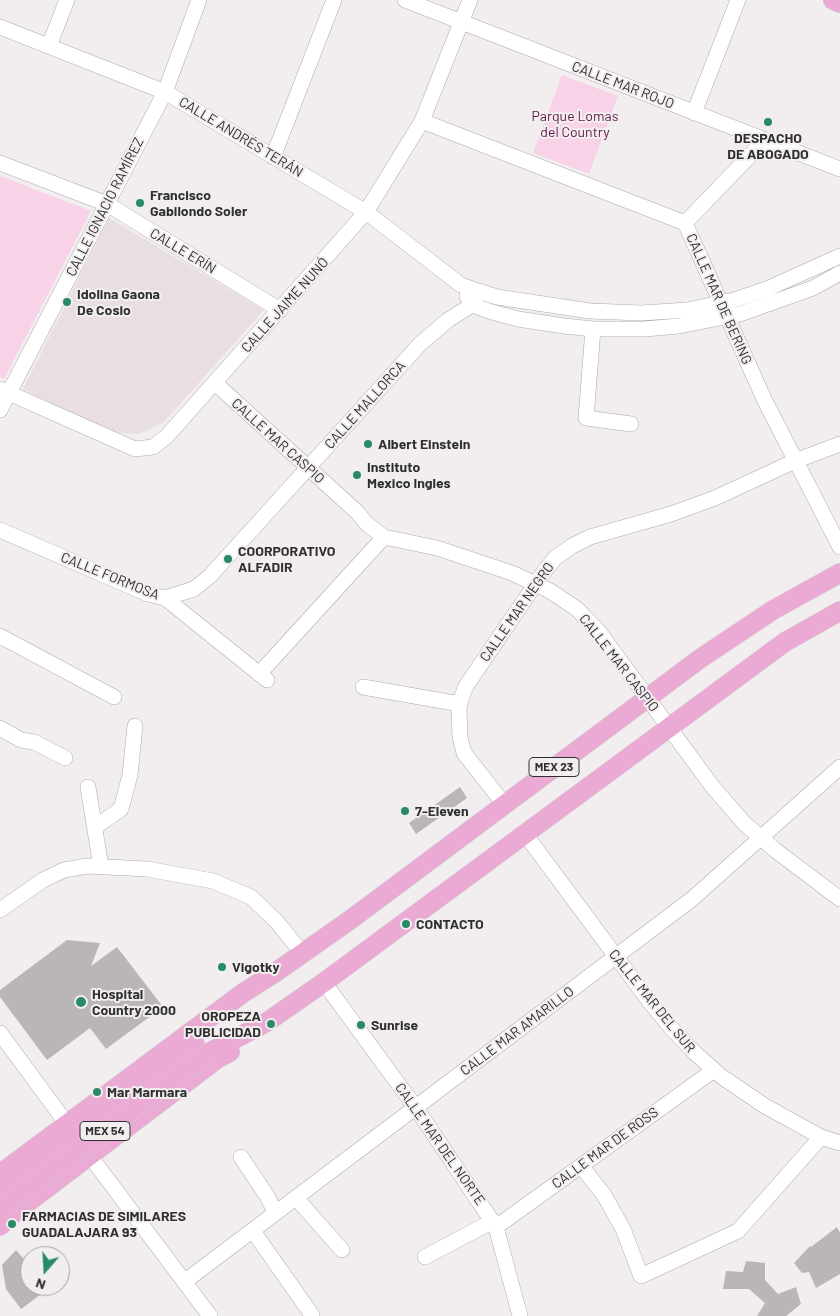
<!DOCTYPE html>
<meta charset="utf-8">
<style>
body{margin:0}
#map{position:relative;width:840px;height:1316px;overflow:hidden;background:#f2eef0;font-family:Barlow,sans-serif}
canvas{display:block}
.north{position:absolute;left:20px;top:1246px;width:50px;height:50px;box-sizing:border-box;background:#f2eef0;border:1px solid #a4a2a3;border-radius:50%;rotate:199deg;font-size:14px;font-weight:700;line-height:20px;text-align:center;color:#302f2f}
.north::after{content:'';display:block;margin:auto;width:18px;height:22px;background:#288b66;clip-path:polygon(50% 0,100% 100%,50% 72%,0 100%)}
</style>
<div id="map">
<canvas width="840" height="1316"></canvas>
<div class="north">N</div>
</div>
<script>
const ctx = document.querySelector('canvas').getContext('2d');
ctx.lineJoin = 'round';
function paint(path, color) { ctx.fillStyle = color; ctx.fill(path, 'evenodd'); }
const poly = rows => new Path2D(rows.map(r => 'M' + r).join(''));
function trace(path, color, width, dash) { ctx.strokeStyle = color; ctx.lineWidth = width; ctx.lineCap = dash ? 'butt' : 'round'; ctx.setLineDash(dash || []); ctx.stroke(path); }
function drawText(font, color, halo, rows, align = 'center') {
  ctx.font = font + ' Barlow,sans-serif'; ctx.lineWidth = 4; ctx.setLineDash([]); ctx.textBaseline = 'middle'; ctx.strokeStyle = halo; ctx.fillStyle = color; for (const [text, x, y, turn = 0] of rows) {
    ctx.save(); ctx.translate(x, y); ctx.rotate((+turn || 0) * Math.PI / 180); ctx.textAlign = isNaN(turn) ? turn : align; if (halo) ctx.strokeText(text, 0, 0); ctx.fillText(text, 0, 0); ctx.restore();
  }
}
const built = poly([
 [109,218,264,310,163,423,139,434,110,432,23,389]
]);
const green = poly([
 [562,75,618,96,589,174,533,153],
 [0,176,91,211,4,379,0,377]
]);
const building = poly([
 [460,787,467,798,416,834,409,823],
 [67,940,100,943,91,966,117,947,163,1007,106,1049,90,1028,47,1060,0,997,0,990],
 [837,1227,840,1233,840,1274,816,1288,809,1272,802,1273,794,1263,810,1246,811,1247],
 [16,1250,30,1266,30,1286,52,1286,21,1309,6,1289,2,1265],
 [746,1261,765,1263,765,1280,778,1294,796,1287,801,1304,786,1316,757,1316,765,1303,749,1289,723,1289,726,1271,743,1272]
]);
const minor = poly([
 [405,0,840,169],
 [0,27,165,92,366,212,461,285,478,291,497,297,590,311,641,313,688,310,734,300,769,288,840,256],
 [49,46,67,0],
 [694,113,738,0],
 [422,121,685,223,765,401,840,547],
 [273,157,334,0],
 [0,163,107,204,280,310],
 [685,223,765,140],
 [467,296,472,305,492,312,518,319,564,326,593,329,644,329,679,326,740,314,813,288,840,273],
 [593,329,586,418,631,424],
 [215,383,357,512,367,524,384,537,437,548,512,573,550,591,577,609,599,632,712,786,744,823,775,850,840,899],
 [0,389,135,449,153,447,167,436,366,212,422,121,470,0],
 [0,410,165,92,199,0],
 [0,530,148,594,165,598,267,680],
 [165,598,194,589,210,576,420,344,448,320,472,305,478,291],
 [0,636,114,697],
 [259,674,384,537],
 [363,687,460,704],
 [0,728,21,740,34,742,65,758],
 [88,787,101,867],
 [504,804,464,753,460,737,459,710,461,699,466,686,543,573,555,558,572,546,590,537,671,514,715,498,795,461,840,444],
 [95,827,121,809,130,775,135,726],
 [525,834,649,1001,673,1030,695,1053,722,1077,765,1106,821,1137,840,1143],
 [0,910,43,880,64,870,87,866,147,869,213,881,251,897,277,922,302,953],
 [328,988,416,1108,496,1227,520,1316],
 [0,1033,67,1124],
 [90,1156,210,1316],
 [241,1157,267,1196,275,1212],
 [581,1166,604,1195,623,1229,641,1276,738,1231,821,1137],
 [296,1198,342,1250],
 [496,1227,714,1070],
 [253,1231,312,1315],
 [425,1257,493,1221],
 [184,1282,692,899,840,767]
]);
const major = poly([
 [833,0,840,3],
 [210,1052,267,1022,323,983,785,642,840,611],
 [0,1174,243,993,276,972,350,920,701,658,773,610,840,573],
 [0,1194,195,1044],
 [0,1226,10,1216,217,1059,230,1052]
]);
const majorBridge = poly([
 [0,1210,210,1052]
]);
const markers = [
 [768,122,5,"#288b66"],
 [140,203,5,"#288b66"],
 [67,302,5,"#288b66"],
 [368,444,5,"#288b66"],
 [357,475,5,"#288b66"],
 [228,559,5,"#288b66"],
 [405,811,5,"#288b66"],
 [406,924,5,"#288b66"],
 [222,967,5,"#288b66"],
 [81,1002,6,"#288b66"],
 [271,1024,5,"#288b66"],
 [361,1025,5,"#288b66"],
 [97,1092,5,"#288b66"],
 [12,1224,5,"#288b66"]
];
const shields = [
 [554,767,50],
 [105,1131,50]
];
const shieldNames = [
 ["MEX 23",554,767],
 ["MEX 54",105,1131]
];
const streetNames = [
 ["CALLE MAR ROJO",623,85,21],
 ["CALLE ANDRÉS TERÁN",241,137,31],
 ["CALLE IGNACIO RAMÍREZ",105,207,-63],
 ["CALLE ERÍN",183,251,31],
 ["CALLE MAR DE BERING",719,299,66],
 ["CALLE JAIME NUNÓ",285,305,-48],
 ["CALLE MALLORCA",365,405,-48],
 ["CALLE MAR CASPIO",278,441,42],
 ["CALLE FORMOSA",110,576,22],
 ["CALLE MAR NEGRO",517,612,-55],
 ["CALLE MAR CASPIO",619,663,52],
 ["CALLE MAR DEL SUR",652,1001,51],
 ["CALLE MAR AMARILLO",517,1031,-37],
 ["CALLE MAR DEL NORTE",440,1144,55],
 ["CALLE MAR DE ROSS",605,1148,-36]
];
const parkNames = [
 ["Parque Lomas",575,116],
 ["del Country",575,132]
];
const poiNames = [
 ["DESPACHO",768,138,"center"],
 ["DE ABOGADO",768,154,"center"],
 ["Francisco",150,195],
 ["Gabilondo Soler",150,211],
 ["Idolina Gaona",77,294],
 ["De Cosio",77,310],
 ["Albert Einstein",378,444],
 ["Instituto",367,467],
 ["Mexico Ingles",367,483],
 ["COORPORATIVO",238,551],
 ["ALFADIR",238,567],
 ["7-Eleven",415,811],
 ["CONTACTO",416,924],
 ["Vigotky",232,967],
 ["Hospital",92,994],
 ["Country 2000",92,1010],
 ["OROPEZA",261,1016,"right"],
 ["PUBLICIDAD",261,1032,"right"],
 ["Sunrise",371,1025],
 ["Mar Marmara",107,1092],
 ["FARMACIAS DE SIMILARES",22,1216],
 ["GUADALAJARA 93",22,1232]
];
paint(built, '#eadee5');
paint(green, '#f8d3e8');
paint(building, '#bab6b8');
trace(minor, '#ada9ab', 16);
trace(major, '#cdcdcd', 20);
trace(minor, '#fff', 15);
trace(major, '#ebaad3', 19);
trace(majorBridge, '#cdcdcd', 20, []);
trace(majorBridge, '#ebaad3', 19);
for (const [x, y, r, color] of markers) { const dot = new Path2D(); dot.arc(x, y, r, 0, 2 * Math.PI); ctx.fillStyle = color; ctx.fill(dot); trace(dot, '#f2eef0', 2); }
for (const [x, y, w] of shields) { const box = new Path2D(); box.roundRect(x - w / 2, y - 9.5, w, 19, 4); ctx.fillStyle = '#f2eef0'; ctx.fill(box); trace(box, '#302f2f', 1); }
drawText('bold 12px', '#302f2f', null, shieldNames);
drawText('14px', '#302f2f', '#f2eef0', streetNames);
drawText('14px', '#64154b', '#f2eef0', parkNames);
drawText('bold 14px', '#302f2f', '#f2eef0', poiNames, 'left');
</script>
